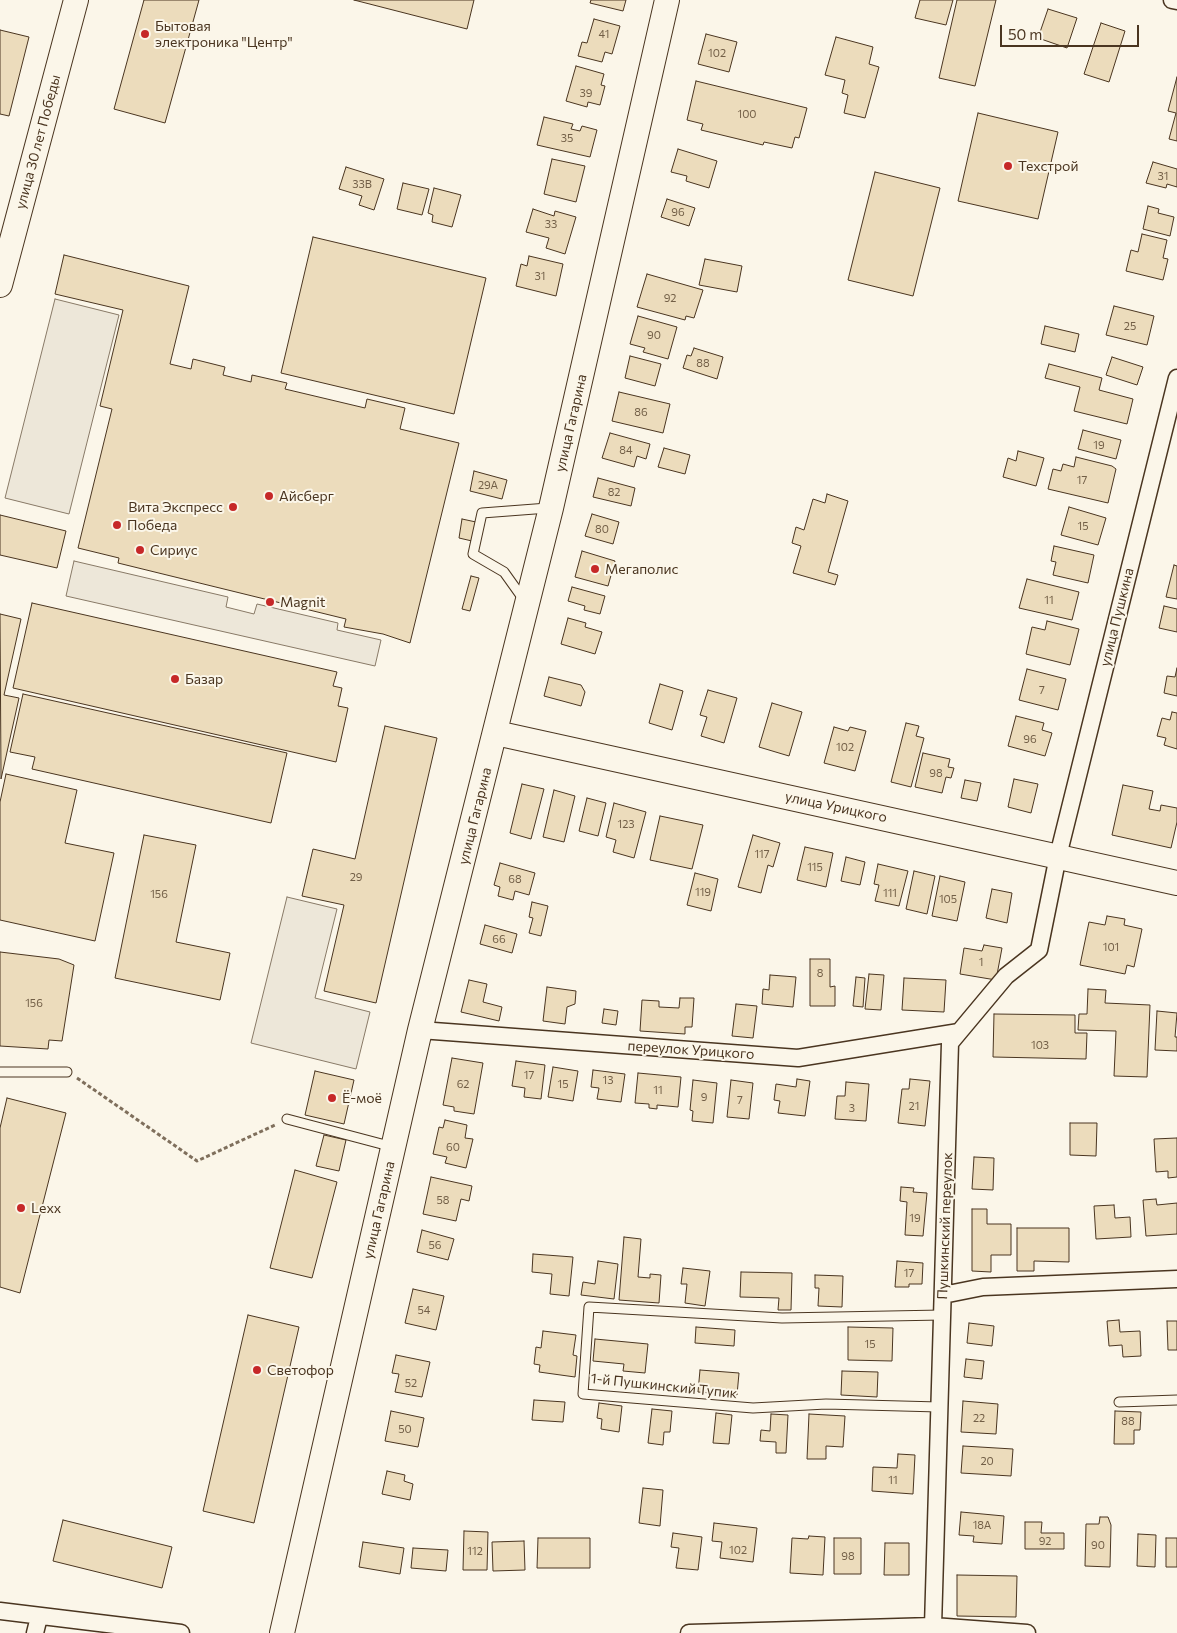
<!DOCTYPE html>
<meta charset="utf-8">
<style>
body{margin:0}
#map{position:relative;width:1177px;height:1633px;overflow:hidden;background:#fbf6e9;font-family:Commissioner,sans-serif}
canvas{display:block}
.scale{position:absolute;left:1000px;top:25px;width:139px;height:22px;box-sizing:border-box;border:2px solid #4a3520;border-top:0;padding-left:6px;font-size:15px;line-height:18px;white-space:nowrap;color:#4a3520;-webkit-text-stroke:4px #fbf6e9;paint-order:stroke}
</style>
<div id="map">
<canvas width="1177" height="1633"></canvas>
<div class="scale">50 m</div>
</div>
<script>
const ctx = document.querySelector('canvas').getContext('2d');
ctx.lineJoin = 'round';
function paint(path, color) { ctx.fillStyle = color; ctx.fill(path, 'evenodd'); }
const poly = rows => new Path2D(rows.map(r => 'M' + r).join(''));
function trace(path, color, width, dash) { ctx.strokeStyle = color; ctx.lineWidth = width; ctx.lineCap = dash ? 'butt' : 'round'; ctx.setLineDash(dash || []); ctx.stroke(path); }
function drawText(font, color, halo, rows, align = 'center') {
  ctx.font = font + ' Commissioner,sans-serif'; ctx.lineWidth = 4; ctx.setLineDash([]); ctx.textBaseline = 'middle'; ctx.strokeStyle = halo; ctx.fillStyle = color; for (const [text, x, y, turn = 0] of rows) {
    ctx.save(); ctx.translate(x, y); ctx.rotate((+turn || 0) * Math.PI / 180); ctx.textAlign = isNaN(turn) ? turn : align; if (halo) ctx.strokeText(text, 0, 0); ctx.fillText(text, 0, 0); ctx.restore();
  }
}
const parking = poly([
 [55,299,119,315,69,514,5,498,55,299],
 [74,561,228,597,226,607,254,614,257,604,338,623,337,630,381,640,375,666,66,596,74,561],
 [287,897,337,909,315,998,370,1012,356,1069,251,1043,287,897]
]);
const building = poly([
 [144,0,199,0,165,123,114,109,144,0],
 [354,0,474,0,467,29,354,0],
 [591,0,626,0,623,11,590,3,591,0],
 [920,0,953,0,946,25,915,18,920,0],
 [957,0,996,0,975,86,939,78,957,0],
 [1048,9,1077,18,1067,48,1038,38,1048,9],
 [594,19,620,26,612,54,605,52,602,62,578,56,582,42,587,43,594,19],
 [1101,23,1125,31,1109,82,1084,74,1101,23],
 [0,30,29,37,9,116,0,114,0,30],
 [706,34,737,42,729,72,698,64,706,34],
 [836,37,873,47,869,64,879,67,865,118,844,113,848,95,842,93,845,80,825,75,836,37],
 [576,66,604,74,601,85,605,86,600,105,588,102,587,107,566,101,576,66],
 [1177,77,1177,141,1169,139,1176,113,1168,111,1177,77],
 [696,81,807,108,799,138,795,137,792,148,764,142,763,145,701,130,703,124,687,120,696,81],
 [978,113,1058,132,1038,219,958,201,978,113],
 [544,117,573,124,571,129,580,131,582,126,597,130,590,157,537,145,544,117],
 [678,149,717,161,709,188,686,181,687,176,671,172,678,149],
 [552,159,585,166,576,202,544,194,552,159],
 [1153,162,1177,169,1177,187,1167,184,1166,188,1146,183,1153,162],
 [346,167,384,179,374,210,359,205,362,196,339,189,346,167],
 [875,172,940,188,913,296,848,280,875,172],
 [403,183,429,189,422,215,397,209,403,183],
 [434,188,461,195,452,227,432,222,433,215,428,213,434,188],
 [667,199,695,208,689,226,661,217,667,199],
 [1148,206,1159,209,1158,213,1174,217,1170,236,1143,229,1148,206],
 [533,209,554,216,555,211,576,217,565,254,546,248,549,238,526,232,533,209],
 [1142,234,1167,240,1163,258,1168,259,1163,280,1126,271,1131,250,1138,252,1142,234],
 [313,237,486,278,454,414,281,373,313,237],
 [64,255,189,286,170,364,191,369,193,359,225,367,223,375,251,382,252,375,287,383,285,389,365,408,367,399,405,408,400,429,459,443,410,643,383,634,344,627,346,619,118,563,119,558,78,548,112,409,100,406,123,310,55,294,64,255],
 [529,256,563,264,556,296,516,286,521,264,527,266,529,256],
 [705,259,742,266,737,292,699,285,705,259],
 [647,274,703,290,694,318,686,316,685,320,637,307,647,274],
 [1114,306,1154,316,1147,345,1106,335,1114,306],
 [638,316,677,327,668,359,643,352,645,348,630,344,638,316],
 [1045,326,1079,334,1075,352,1041,344,1045,326],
 [694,348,723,357,717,379,683,368,687,355,691,356,694,348],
 [630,356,661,364,655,386,625,378,630,356],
 [1112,357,1143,367,1137,385,1106,375,1112,357],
 [1049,364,1102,378,1099,390,1133,399,1127,424,1074,411,1080,387,1045,378,1049,364],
 [619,392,670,404,663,433,612,421,619,392],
 [1083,430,1121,440,1116,459,1078,449,1083,430],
 [610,433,650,444,646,459,637,456,634,467,602,458,610,433],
 [664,448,690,455,685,474,658,467,664,448],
 [1018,451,1044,458,1036,486,1003,477,1008,458,1016,461,1018,451],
 [1076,457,1112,466,1116,469,1108,503,1048,489,1053,469,1061,471,1063,464,1074,467,1076,457],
 [474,471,507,480,502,499,470,491,474,471],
 [598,478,635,488,631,506,593,497,598,478],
 [827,494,848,501,828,572,838,575,835,585,793,573,801,546,792,543,796,527,804,530,813,499,825,503,827,494],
 [1069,507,1106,518,1098,545,1061,535,1069,507],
 [592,514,619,522,613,544,585,536,592,514],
 [0,515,66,531,57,568,0,555,0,515],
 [462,519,476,522,472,541,459,538,462,519],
 [1054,546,1094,555,1088,583,1053,575,1056,562,1051,561,1054,546],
 [582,551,615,561,608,586,575,577,582,551],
 [1174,565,1177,566,1177,599,1166,597,1174,565],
 [471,576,479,578,470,611,462,609,471,576],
 [1027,579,1079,592,1072,620,1019,608,1027,579],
 [572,587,605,596,600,614,584,610,585,606,568,601,572,587],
 [32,603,337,672,333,686,342,688,338,706,348,708,336,762,13,688,32,603],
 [1164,606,1177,609,1177,632,1159,628,1164,606],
 [0,614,21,619,4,695,19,698,1,779,0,614],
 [568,618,586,623,585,627,602,632,595,654,561,644,568,618],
 [1047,621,1079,629,1070,665,1026,654,1032,627,1045,630,1047,621],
 [1177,668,1177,696,1164,693,1167,676,1175,677,1177,668],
 [1027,669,1066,679,1058,710,1019,700,1027,669],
 [549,677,581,685,585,692,581,706,544,696,549,677],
 [660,684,683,691,672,730,649,723,660,684],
 [708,690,737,698,724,743,701,736,707,717,700,715,708,690],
 [23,694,287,753,271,823,32,769,35,757,10,752,23,694],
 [772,703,802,712,789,756,759,747,772,703],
 [1172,712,1177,713,1177,749,1164,745,1166,738,1157,736,1162,718,1170,720,1172,712],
 [1016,716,1044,723,1042,730,1052,733,1045,756,1008,746,1016,716],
 [906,723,919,726,916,736,924,738,911,787,891,782,906,723],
 [385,726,437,738,376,1003,324,991,344,905,302,896,313,849,355,859,385,726],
 [834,727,848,731,850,727,866,731,855,771,824,763,834,727],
 [923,753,950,759,948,767,954,768,951,778,946,777,942,793,915,787,923,753],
 [6,774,77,790,65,843,114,853,95,941,0,920,0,802,6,774],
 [1014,779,1038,784,1031,813,1008,807,1014,779],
 [965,780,981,783,977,801,961,798,965,780],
 [522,784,544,789,531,839,510,833,522,784],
 [1123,785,1153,791,1149,809,1160,811,1161,805,1177,808,1177,822,1171,848,1112,835,1123,785],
 [554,790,575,796,564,842,543,837,554,790],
 [587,798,606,803,598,836,579,831,587,798],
 [614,803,646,812,634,858,613,852,616,840,606,837,614,803],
 [660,816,703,825,692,869,650,860,660,816],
 [144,835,196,845,176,942,230,953,220,1000,115,978,144,835],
 [753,835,780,843,773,867,768,865,761,893,738,887,753,835],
 [805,847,833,853,826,887,797,880,805,847],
 [846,857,865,862,860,885,841,881,846,857],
 [500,863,535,873,529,895,515,891,513,900,498,896,500,887,494,885,500,863],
 [878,864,908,871,899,906,875,901,879,885,874,884,878,864],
 [914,871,935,876,927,914,906,909,914,871],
 [695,873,718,879,711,911,687,905,695,873],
 [940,876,965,882,957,921,932,916,940,876],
 [992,889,1012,893,1007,923,986,918,992,889],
 [532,902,548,906,541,936,529,933,533,918,529,917,532,902],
 [1107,916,1125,919,1124,925,1142,929,1134,967,1127,965,1125,974,1080,965,1089,922,1105,925,1107,916],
 [485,925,517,934,512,953,480,944,485,925],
 [984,945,1002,948,996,980,960,974,964,948,982,951,984,945],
 [0,952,59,959,74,965,62,1041,49,1040,48,1049,0,1046,0,952],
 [810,959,830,959,830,987,835,986,835,1006,810,1006,810,959],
 [869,974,884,975,881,1010,865,1009,869,974],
 [770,975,796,977,793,1007,762,1004,763,989,769,990,770,975],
 [856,977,865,978,863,1007,853,1006,856,977],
 [904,978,946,980,944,1012,902,1010,904,978],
 [469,980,487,984,483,1002,502,1007,499,1021,461,1012,469,980],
 [547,987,576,991,575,1004,567,1007,565,1024,543,1021,547,987],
 [1088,989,1106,990,1105,1003,1150,1005,1147,1077,1114,1076,1116,1031,1078,1030,1079,1014,1087,1014,1088,989],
 [680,998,694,998,692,1027,685,1027,685,1034,640,1031,642,1000,659,1001,659,1007,679,1008,680,998],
 [736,1004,757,1006,753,1038,732,1036,736,1004],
 [604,1009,618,1011,616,1025,602,1023,604,1009],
 [1157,1011,1177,1013,1175,1037,1177,1037,1177,1051,1155,1050,1157,1011],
 [994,1014,1075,1015,1075,1033,1087,1033,1086,1059,993,1057,994,1014],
 [452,1058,483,1063,474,1114,454,1111,454,1107,443,1105,452,1058],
 [516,1061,545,1065,541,1099,524,1097,525,1088,512,1086,516,1061],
 [553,1067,578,1071,573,1101,548,1097,553,1067],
 [593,1070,625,1074,621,1102,597,1099,599,1088,591,1087,593,1070],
 [315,1071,354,1080,344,1124,305,1115,315,1071],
 [638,1073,681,1077,678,1107,657,1105,657,1109,649,1108,649,1104,635,1103,638,1073],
 [797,1079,810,1081,805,1116,778,1113,780,1101,774,1100,776,1084,796,1087,797,1079],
 [910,1079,930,1081,925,1126,898,1123,902,1089,909,1089,910,1079],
 [693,1080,717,1083,713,1123,692,1121,693,1111,690,1110,693,1080],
 [731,1080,753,1083,749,1119,727,1117,731,1080],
 [846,1082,869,1084,866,1121,835,1119,837,1096,845,1096,846,1082],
 [7,1098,66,1113,20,1293,0,1287,0,1128,7,1098],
 [445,1120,467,1125,465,1138,473,1139,466,1168,445,1163,447,1157,433,1154,439,1127,443,1128,445,1120],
 [1070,1123,1097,1123,1096,1156,1070,1155,1070,1123],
 [324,1135,346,1140,339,1171,316,1166,324,1135],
 [1177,1138,1177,1177,1168,1178,1168,1171,1156,1172,1154,1139,1177,1138],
 [974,1157,994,1158,993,1190,972,1189,974,1157],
 [295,1170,337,1182,312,1278,270,1268,295,1170],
 [431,1177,472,1186,469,1201,461,1199,456,1221,423,1214,431,1177],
 [901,1187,914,1188,913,1192,927,1193,923,1236,905,1235,907,1202,900,1201,901,1187],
 [1156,1199,1157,1205,1177,1203,1177,1234,1146,1236,1143,1200,1156,1199],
 [1114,1205,1115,1218,1130,1217,1131,1237,1096,1239,1094,1206,1114,1205],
 [972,1209,987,1209,987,1224,1011,1224,1011,1255,991,1255,991,1272,972,1271,972,1209],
 [1017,1228,1069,1228,1069,1262,1034,1261,1034,1271,1017,1271,1017,1228],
 [422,1230,454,1239,448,1260,417,1252,422,1230],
 [624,1237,641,1239,638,1277,650,1278,650,1274,661,1275,659,1303,619,1300,624,1237],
 [533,1254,573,1257,569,1296,550,1294,552,1274,532,1272,533,1254],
 [598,1261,618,1264,614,1299,581,1295,583,1282,595,1284,598,1261],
 [897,1261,923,1263,922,1284,909,1284,909,1287,895,1287,897,1261],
 [683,1268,710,1271,705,1306,685,1303,687,1284,681,1284,683,1268],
 [741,1272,792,1273,791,1310,778,1310,779,1298,740,1297,741,1272],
 [815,1275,843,1276,842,1307,818,1306,819,1288,815,1288,815,1275],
 [413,1289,444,1296,436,1330,405,1323,413,1289],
 [248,1315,299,1327,254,1523,203,1511,248,1315],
 [1119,1320,1120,1332,1140,1331,1141,1356,1123,1357,1122,1345,1109,1346,1107,1321,1119,1320],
 [1167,1321,1177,1321,1177,1350,1168,1350,1167,1321],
 [969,1323,994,1326,992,1346,967,1343,969,1323],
 [696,1327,735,1330,734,1346,695,1343,696,1327],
 [848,1327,893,1328,892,1361,848,1360,848,1327],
 [543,1331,576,1335,573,1355,577,1356,575,1377,539,1372,540,1365,534,1364,536,1347,541,1348,543,1331],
 [595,1339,648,1344,645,1373,623,1371,624,1364,593,1361,595,1339],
 [396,1355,430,1362,422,1397,395,1392,399,1374,392,1373,396,1355],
 [966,1359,984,1361,982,1379,964,1377,966,1359],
 [700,1370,739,1373,737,1395,698,1392,700,1370],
 [842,1371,878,1372,877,1397,841,1395,842,1371],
 [534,1400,565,1402,563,1422,532,1420,534,1400],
 [963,1401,998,1404,996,1434,961,1432,963,1401],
 [599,1403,622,1406,619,1432,601,1429,602,1419,597,1418,599,1403],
 [652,1409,672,1411,670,1432,664,1432,663,1445,648,1443,652,1409],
 [391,1411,424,1418,418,1447,385,1441,391,1411],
 [1115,1411,1141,1412,1140,1430,1134,1430,1134,1444,1114,1444,1115,1411],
 [716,1413,732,1415,729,1444,713,1443,716,1413],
 [771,1414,788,1415,786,1453,776,1453,776,1442,760,1441,761,1430,770,1431,771,1414],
 [809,1414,845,1416,843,1447,826,1446,826,1459,807,1459,809,1414],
 [963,1446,1013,1449,1011,1476,961,1473,963,1446],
 [898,1454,915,1455,913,1494,872,1491,873,1467,897,1468,898,1454],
 [387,1471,405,1475,404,1481,413,1484,410,1500,382,1494,387,1471],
 [643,1488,663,1490,660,1526,639,1523,643,1488],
 [961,1512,1004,1516,1002,1544,973,1542,974,1536,959,1535,961,1512],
 [1100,1517,1108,1517,1111,1525,1110,1567,1085,1566,1086,1524,1099,1524,1100,1517],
 [63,1520,172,1547,162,1588,53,1561,63,1520],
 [1025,1522,1042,1522,1041,1533,1064,1533,1064,1549,1025,1549,1025,1522],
 [714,1523,757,1528,753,1562,720,1558,722,1542,712,1541,714,1523],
 [464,1531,488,1532,487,1570,463,1570,464,1531],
 [673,1533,702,1537,698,1570,676,1568,679,1548,671,1547,673,1533],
 [1138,1534,1156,1535,1155,1567,1137,1566,1138,1534],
 [809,1536,825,1537,823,1575,790,1573,792,1538,808,1539,809,1536],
 [538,1538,590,1538,590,1568,537,1568,538,1538],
 [834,1538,861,1538,861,1574,834,1574,834,1538],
 [1166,1538,1177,1538,1177,1567,1166,1567,1166,1538],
 [524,1541,525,1570,493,1571,492,1542,524,1541],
 [363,1542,404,1548,400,1574,359,1567,363,1542],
 [885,1543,909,1543,909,1575,884,1575,885,1543],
 [413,1548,448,1550,446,1571,411,1568,413,1548],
 [957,1575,1017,1576,1016,1617,957,1616,957,1575]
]);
const path = poly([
 [77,1078,197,1161,275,1125]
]);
const lane = poly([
 [524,600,504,572,473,554,482,513,548,508],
 [0,1072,67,1072],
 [287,1119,393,1147],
 [1119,1402,1177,1400],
 [939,1407,826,1404,753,1408,583,1394,589,1307,782,1318,942,1315]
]);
const street = poly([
 [1172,0,1177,1],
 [420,1030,798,1058,959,1032],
 [943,1295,983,1287,1177,1279],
 [0,1611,181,1633],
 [35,1633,39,1617],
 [689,1633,933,1626,1027,1633],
 [930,1633,933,1626,950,1043,1006,976,1039,950,1058,856,1177,378]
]);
const secondary = poly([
 [0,285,76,0],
 [496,733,1177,883],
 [282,1633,393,1148,420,1030,551,508,667,0]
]);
const markers = [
 [145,34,5,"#c62828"],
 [1008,166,5,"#c62828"],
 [269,496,5,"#c62828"],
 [233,507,5,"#c62828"],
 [117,525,5,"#c62828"],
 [140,550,5,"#c62828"],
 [595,569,5,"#c62828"],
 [270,602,5,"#c62828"],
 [175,679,5,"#c62828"],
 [332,1098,5,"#c62828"],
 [21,1208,5,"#c62828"],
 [257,1370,5,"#c62828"]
];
const numberNames = [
 ["41",604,34],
 ["102",717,53],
 ["39",586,93],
 ["100",747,114],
 ["35",567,138],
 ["31",1163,176],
 ["33В",362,184],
 ["96",678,212],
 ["33",551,224],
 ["31",540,276],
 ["92",670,298],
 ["25",1130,326],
 ["90",654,335],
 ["88",703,363],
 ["86",641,412],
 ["19",1099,445],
 ["84",626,450],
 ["17",1082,480],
 ["29А",488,485],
 ["82",614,492],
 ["15",1083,526],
 ["80",602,529],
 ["11",1049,600],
 ["7",1042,690],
 ["96",1030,739],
 ["102",845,747],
 ["98",936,773],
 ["123",626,824],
 ["117",762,854],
 ["115",815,867],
 ["29",356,877],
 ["68",515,879],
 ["119",703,892],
 ["111",890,893],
 ["156",159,894],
 ["105",948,899],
 ["66",499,939],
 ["101",1111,947],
 ["1",981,962],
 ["8",820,973],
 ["156",34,1003],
 ["103",1040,1045],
 ["17",529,1075],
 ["13",608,1080],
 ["62",463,1084],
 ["15",563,1084],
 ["11",658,1090],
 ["9",704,1097],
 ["7",740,1100],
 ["21",914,1106],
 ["3",852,1108],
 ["60",453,1147],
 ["58",443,1200],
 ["19",915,1218],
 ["56",435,1245],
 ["17",909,1273],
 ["54",424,1310],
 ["15",870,1344],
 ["52",411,1383],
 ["22",979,1418],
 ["88",1128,1421],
 ["50",405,1429],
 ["20",987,1461],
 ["11",893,1480],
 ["18А",982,1525],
 ["92",1045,1541],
 ["90",1098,1545],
 ["102",738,1550],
 ["112",475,1551],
 ["98",848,1556]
];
const poiNames = [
 ["Бытовая",155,26],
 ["электроника \"Центр\"",155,42],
 ["Техстрой",1018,166],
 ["Айсберг",279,496],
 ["Вита Экспресс",223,507,"right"],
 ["Победа",127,525],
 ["Сириус",150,550],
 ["Мегаполис",605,569],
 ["Magnit",280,602],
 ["Базар",185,679],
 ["Ё-моё",342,1098],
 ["Lexx",31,1208],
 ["Светофор",267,1370]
];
const streetNames = [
 ["улица 30 лет Победы",38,142,-75],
 ["улица Гагарина",571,423,-77],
 ["улица Пушкина",1117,617,-76],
 ["улица Урицкого",836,807,12],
 ["улица Гагарина",475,816,-76],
 ["переулок Урицкого",691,1050,4],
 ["улица Гагарина",379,1210,-77],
 ["Пушкинский переулок",945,1226,-88],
 ["1-й Пушкинский Тупик",664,1386,6]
];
paint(parking, '#ede7d9');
trace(parking, '#887966', 1);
paint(building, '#ecdcbc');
trace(building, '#4a3520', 1);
trace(lane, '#4a3520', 11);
trace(street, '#4a3520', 19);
trace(secondary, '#4a3520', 26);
trace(path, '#7f6f5c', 3, [4, 2.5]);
trace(lane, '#fbf6e9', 9);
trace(street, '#fbf6e9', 16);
trace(secondary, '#fbf6e9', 24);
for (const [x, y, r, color] of markers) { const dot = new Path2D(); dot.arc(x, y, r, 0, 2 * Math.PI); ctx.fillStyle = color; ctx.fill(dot); trace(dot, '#fbf6e9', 2); }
drawText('11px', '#725f47', null, numberNames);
drawText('14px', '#4a3520', '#fbf6e9', poiNames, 'left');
drawText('14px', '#4a3520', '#fbf6e9', streetNames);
</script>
